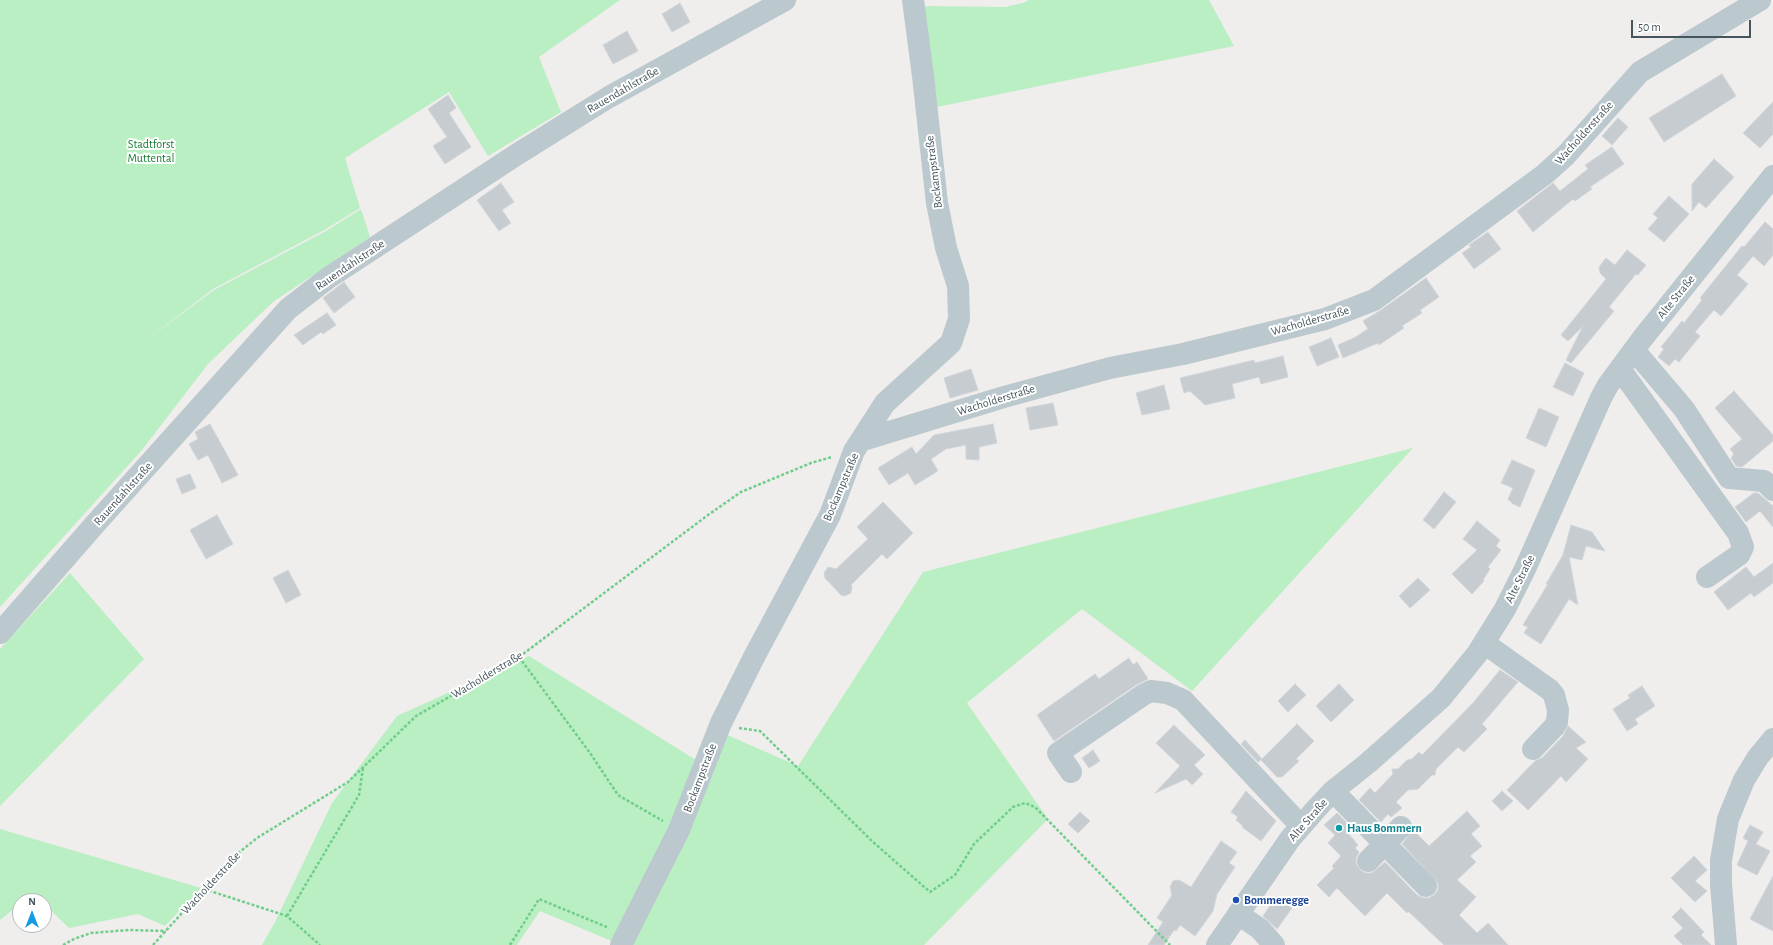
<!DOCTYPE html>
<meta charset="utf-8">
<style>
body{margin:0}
#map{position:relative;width:1773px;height:945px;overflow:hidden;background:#f0eded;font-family:"Alegreya Sans",sans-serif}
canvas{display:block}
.north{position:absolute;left:12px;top:893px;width:40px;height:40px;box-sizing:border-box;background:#fff;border:1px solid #b5bbbd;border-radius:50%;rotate:0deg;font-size:11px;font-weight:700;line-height:16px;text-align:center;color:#45555b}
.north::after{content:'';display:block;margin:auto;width:14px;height:18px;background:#159be2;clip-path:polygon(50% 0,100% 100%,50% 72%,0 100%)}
.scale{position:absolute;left:1631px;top:20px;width:120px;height:18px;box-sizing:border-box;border:2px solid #45555b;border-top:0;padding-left:5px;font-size:12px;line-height:14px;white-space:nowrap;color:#45555b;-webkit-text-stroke:3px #fff;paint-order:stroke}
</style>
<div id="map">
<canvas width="1773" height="945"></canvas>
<div class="north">N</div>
<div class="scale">50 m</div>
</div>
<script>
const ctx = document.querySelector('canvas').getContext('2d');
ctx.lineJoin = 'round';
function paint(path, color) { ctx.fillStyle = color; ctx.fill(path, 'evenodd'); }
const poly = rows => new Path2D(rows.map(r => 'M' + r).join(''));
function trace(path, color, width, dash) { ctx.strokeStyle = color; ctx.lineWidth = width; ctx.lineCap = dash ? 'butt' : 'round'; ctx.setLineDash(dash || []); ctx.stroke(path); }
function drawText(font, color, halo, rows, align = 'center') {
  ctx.font = font + ' "Alegreya Sans",sans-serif'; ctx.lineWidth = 4; ctx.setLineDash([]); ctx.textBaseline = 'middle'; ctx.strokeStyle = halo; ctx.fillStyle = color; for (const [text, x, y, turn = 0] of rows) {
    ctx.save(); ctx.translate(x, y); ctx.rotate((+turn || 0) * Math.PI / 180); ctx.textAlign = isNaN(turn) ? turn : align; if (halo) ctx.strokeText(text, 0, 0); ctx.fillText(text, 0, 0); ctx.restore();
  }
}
const green = poly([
 [0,0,620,0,539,57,561,112,488,156,449,92,345,158,360,208,326,229,213,289,145,341,214,290,326,231,361,209,370,237,273,302,208,364,142,450,0,607],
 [1029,0,1209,0,1234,46,937,107,920,6,1005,7,1023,3],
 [1413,448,1192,691,1082,609,967,703,1048,819,924,945,621,945,540,911,517,945,262,945,275,922,332,803,397,716,529,656,704,765,718,731,798,766,923,572],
 [70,573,144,659,0,806,0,649],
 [0,829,201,888,165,926,138,914,69,928,44,904,44,901,41,901,34,894,24,901,20,901,20,904,0,920]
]);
const building = poly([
 [680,3,690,22,672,32,662,14,680,3],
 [627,31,638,51,613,64,603,45,627,31],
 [1722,74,1736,96,1664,142,1649,118,1722,74],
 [448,95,456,108,449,113,471,147,445,164,433,146,447,137,428,109,448,95],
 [1773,102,1773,134,1760,148,1743,133,1773,102],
 [1618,118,1628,127,1612,145,1602,136,1618,118],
 [1612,147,1624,164,1590,187,1592,189,1575,201,1573,199,1533,232,1517,211,1553,183,1560,191,1588,169,1585,165,1612,147],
 [1714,159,1734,177,1706,208,1699,202,1692,211,1692,184,1714,159],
 [501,183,514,202,502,210,511,223,499,231,477,200,501,183],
 [1669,196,1689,214,1664,242,1648,229,1658,218,1653,214,1669,196],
 [1765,222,1773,229,1773,255,1764,266,1753,256,1737,275,1748,284,1721,316,1714,310,1695,332,1700,336,1679,362,1675,359,1669,366,1658,357,1664,349,1661,347,1682,321,1684,323,1702,300,1700,298,1742,246,1744,247,1765,222],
 [1488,232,1501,249,1474,269,1462,253,1471,247,1469,245,1488,232],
 [1627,250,1646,265,1638,275,1636,274,1609,307,1614,311,1571,363,1566,360,1583,326,1568,341,1561,335,1606,279,1600,273,1599,267,1606,258,1615,265,1627,250],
 [1426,278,1439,297,1420,310,1422,313,1402,326,1404,328,1379,345,1378,343,1343,358,1338,345,1354,338,1368,329,1363,321,1381,310,1426,278],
 [344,282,355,297,334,313,323,298,344,282],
 [327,313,336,325,323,334,321,332,303,345,294,335,327,313],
 [1331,338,1339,357,1317,366,1309,347,1331,338],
 [1283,356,1288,377,1261,384,1259,377,1232,384,1235,398,1205,405,1190,391,1184,393,1180,378,1254,360,1255,363,1283,356],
 [1565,363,1584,373,1573,396,1553,387,1565,363],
 [971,369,978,390,950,398,944,378,971,369],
 [1164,385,1170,409,1142,415,1136,393,1164,385],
 [1734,391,1773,435,1773,441,1742,467,1736,466,1731,458,1734,454,1730,449,1742,439,1715,408,1734,391],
 [1053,403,1058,425,1030,430,1026,408,1053,403],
 [1539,408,1559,417,1546,447,1526,438,1539,408],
 [210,424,238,475,222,483,208,455,198,460,189,444,198,439,195,432,210,424],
 [993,424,997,443,979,447,979,460,966,459,966,445,946,449,931,459,938,471,915,485,908,473,889,485,878,468,912,447,916,454,934,435,993,424],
 [1512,460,1535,470,1520,507,1513,504,1508,499,1513,488,1501,483,1512,460],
 [190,474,196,488,182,494,176,479,190,474],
 [1444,492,1456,502,1434,529,1423,520,1444,492],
 [1754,493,1758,493,1773,506,1773,527,1760,511,1746,522,1735,507,1754,493],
 [883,502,913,533,887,559,882,554,851,585,852,586,851,593,845,596,841,595,825,578,824,573,828,567,836,569,868,539,857,527,883,502],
 [217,515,233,544,206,559,190,530,217,515],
 [1477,521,1500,540,1496,546,1501,550,1488,567,1490,569,1483,580,1484,581,1472,594,1452,574,1477,550,1463,539,1477,521],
 [1571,525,1592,532,1605,551,1586,546,1582,560,1569,557,1578,605,1569,599,1541,644,1524,633,1528,627,1523,625,1548,584,1546,584,1563,555,1571,525],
 [1773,563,1773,583,1754,597,1751,593,1728,610,1714,592,1746,567,1754,577,1773,563],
 [288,570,301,595,286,603,273,578,288,570],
 [1418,578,1430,590,1410,608,1399,596,1418,578],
 [1129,658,1133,665,1137,662,1148,679,1136,685,1054,741,1037,715,1095,674,1099,679,1129,658],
 [1500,670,1518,682,1482,724,1487,729,1464,752,1458,747,1436,769,1435,775,1432,775,1418,789,1408,790,1396,802,1402,808,1391,817,1388,814,1381,822,1359,800,1370,788,1375,793,1393,774,1392,769,1398,769,1407,760,1412,759,1419,752,1422,755,1473,703,1500,670],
 [1295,684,1306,695,1288,712,1278,701,1295,684],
 [1339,684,1354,700,1331,722,1316,706,1339,684],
 [1642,686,1655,706,1635,719,1638,724,1627,731,1613,709,1630,698,1628,695,1642,686],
 [1297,724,1314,741,1296,759,1299,761,1282,777,1277,777,1261,760,1297,724],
 [1174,725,1205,755,1194,765,1203,774,1192,785,1186,779,1155,793,1180,766,1156,743,1174,725],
 [1568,726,1586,742,1576,748,1588,759,1566,782,1561,776,1528,810,1507,790,1535,761,1542,758,1563,736,1568,726],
 [1245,740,1262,759,1258,762,1241,744,1245,740],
 [1093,750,1100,761,1089,768,1082,758,1093,750],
 [1246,791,1276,821,1261,841,1242,827,1243,826,1236,820,1238,817,1231,812,1246,791],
 [1502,791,1513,801,1502,811,1492,801,1502,791],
 [1467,811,1480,826,1471,834,1482,846,1470,856,1476,862,1457,880,1476,897,1459,915,1477,933,1488,923,1508,945,1444,945,1408,911,1407,913,1387,893,1365,916,1337,888,1329,897,1317,885,1334,868,1332,866,1341,856,1328,843,1335,835,1324,825,1337,813,1352,828,1347,832,1358,845,1355,848,1359,852,1356,858,1356,864,1360,870,1365,873,1372,873,1385,862,1417,895,1423,898,1429,898,1434,895,1438,890,1438,883,1402,844,1413,830,1429,846,1467,811],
 [1080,812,1090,821,1078,833,1068,824,1080,812],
 [1750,825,1763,832,1756,844,1770,851,1757,875,1737,865,1748,841,1743,838,1750,825],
 [1221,841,1237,852,1229,863,1235,867,1217,894,1213,911,1195,936,1180,925,1176,931,1174,930,1164,945,1148,945,1163,922,1157,918,1172,895,1170,887,1173,881,1179,880,1191,887,1221,841],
 [1694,856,1707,870,1695,881,1707,891,1695,902,1671,878,1694,856],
 [1773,876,1773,931,1750,919,1773,876],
 [1276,897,1292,908,1277,929,1263,916,1276,897],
 [1681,908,1704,932,1701,935,1711,945,1683,945,1674,936,1683,928,1672,917,1681,908]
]);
const path = poly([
 [519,657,590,753,618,795,663,821],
 [739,728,760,731,873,842,930,892,955,875,974,844,1013,807,1025,803,1035,807,1170,945],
 [204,889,287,916,320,945],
 [287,916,359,795,363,768],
 [63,945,74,939,91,933,129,930,166,931],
 [153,945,231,859,257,838,348,782,416,716,519,657,708,515,741,492,811,463,832,457],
 [510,945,539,899,609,928]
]);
const minor = poly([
 [1634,350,1684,409,1729,478,1764,481,1773,490],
 [1620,369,1738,533,1743,547,1739,555,1707,577],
 [863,440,1004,397,1110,368,1183,354,1325,319,1374,300,1545,174,1566,155,1640,72,1760,0],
 [0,633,96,523,288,309,328,278,516,155,609,97,785,0],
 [1484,643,1550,690,1554,695,1558,710,1557,722,1554,727,1533,749],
 [1071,772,1058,753,1143,695,1151,691,1167,693,1183,700,1301,826],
 [1333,791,1426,886],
 [1368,861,1401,827],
 [1238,914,1260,929,1274,945],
 [621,945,679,830,721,723,754,657,830,515,854,451,885,403,951,343,959,319,958,286,946,248,937,203,923,76,913,0],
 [1217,945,1290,839,1316,809,1333,791,1368,763,1441,698,1477,654,1505,609,1525,569,1601,398,1608,385,1642,339,1773,176],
 [1726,945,1721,884,1721,860,1728,819,1744,780,1758,757,1773,739]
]);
const markers = [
 [1339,828,4,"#0f9aa8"],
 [1236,900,4,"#1a4fb4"]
];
const streetNames = [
 ["Rauendahlstraße",623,90,-30],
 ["Wacholderstraße",1584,133,-48],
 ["Bockampstraße",934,172,-97],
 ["Rauendahlstraße",350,265,-34],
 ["Alte Straße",1676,297,-51],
 ["Wacholderstraße",1310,321,-16],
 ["Wacholderstraße",996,400,-17],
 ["Bockampstraße",841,487,-67],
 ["Rauendahlstraße",123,494,-48],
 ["Alte Straße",1520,579,-64],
 ["Wacholderstraße",487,675,-31],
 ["Bockampstraße",700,778,-69],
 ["Alte Straße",1308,820,-49],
 ["Wacholderstraße",211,883,-47]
];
const parkNames = [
 ["Stadtforst",151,144],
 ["Muttental",151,158]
];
const cultureNames = [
 ["Haus Bommern",1347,828]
];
const transitNames = [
 ["Bommeregge",1244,900]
];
paint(green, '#b9efc2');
paint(building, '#c6ccd0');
trace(building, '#d1d5d9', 1);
trace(path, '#70ce8b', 2.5, [3, 2]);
trace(minor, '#bbc8cd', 22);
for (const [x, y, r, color] of markers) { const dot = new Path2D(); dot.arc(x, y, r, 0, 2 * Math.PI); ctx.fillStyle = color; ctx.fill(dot); trace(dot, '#fff', 1.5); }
drawText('12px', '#45555b', '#fff', streetNames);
drawText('12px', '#147d32', '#fff', parkNames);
drawText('bold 12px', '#0d838f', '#fff', cultureNames, 'left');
drawText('bold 12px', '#164399', '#fff', transitNames, 'left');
</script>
